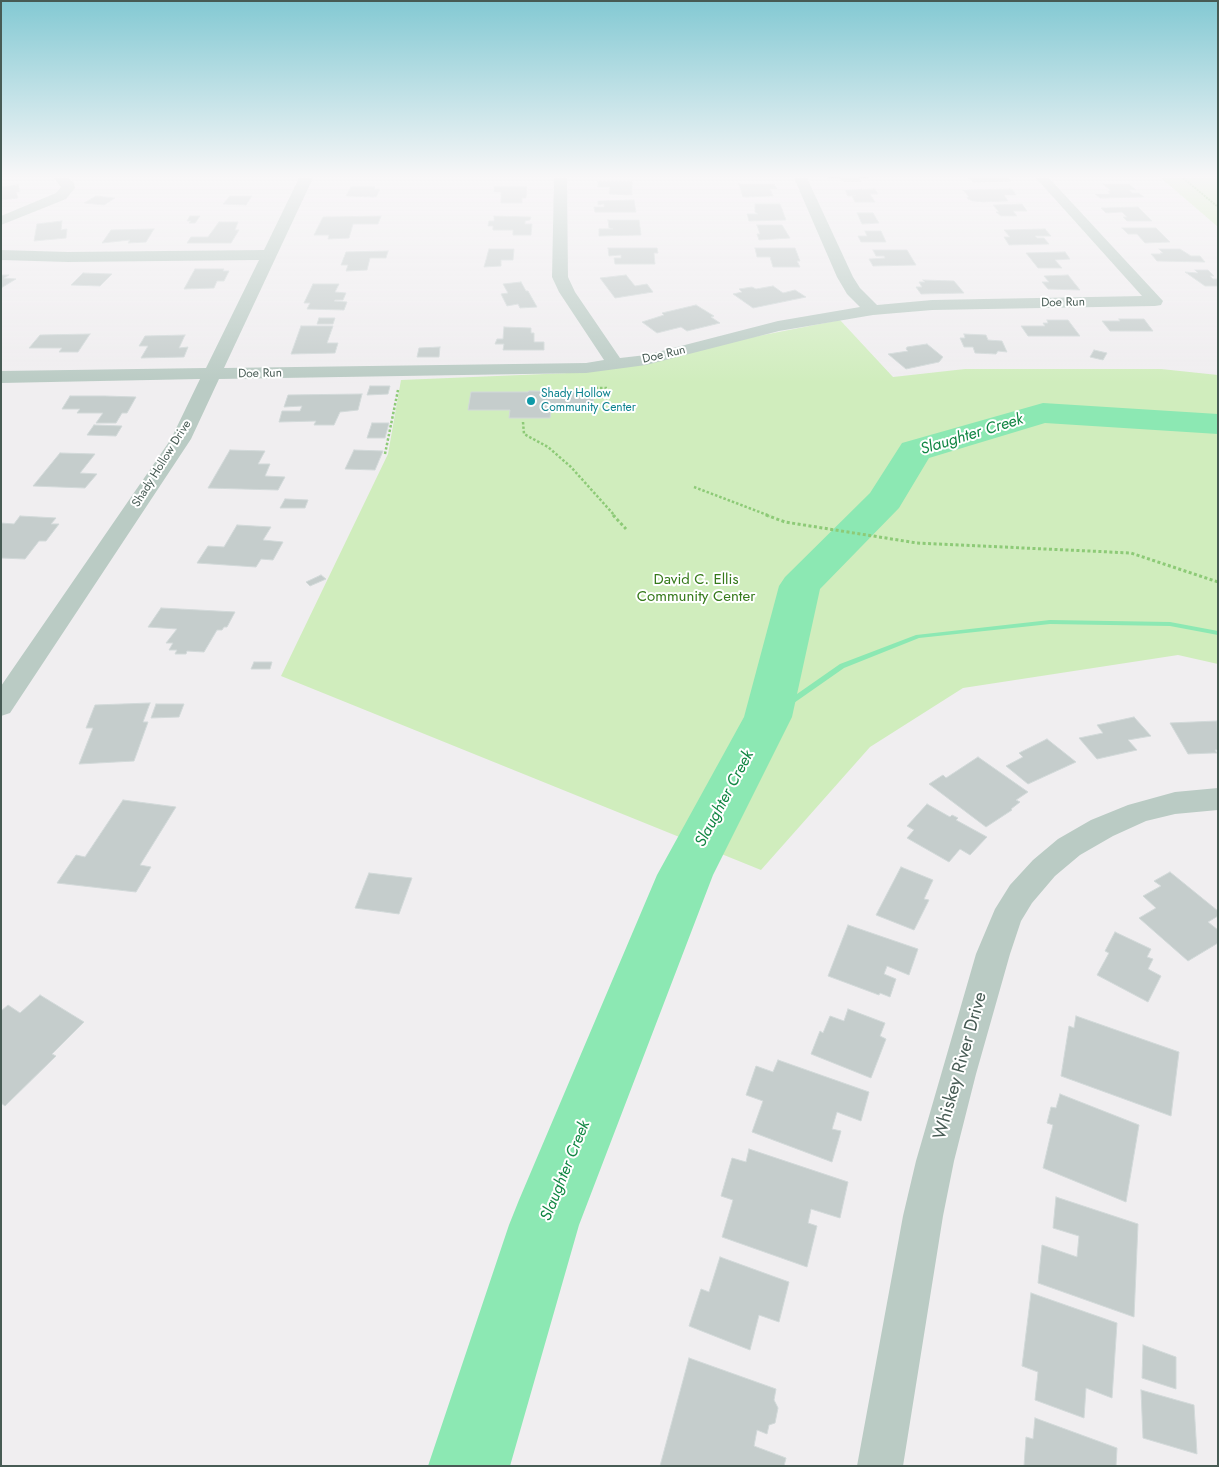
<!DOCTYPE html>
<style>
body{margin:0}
#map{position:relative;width:1219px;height:1467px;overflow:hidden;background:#f0eef0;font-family:Jost,sans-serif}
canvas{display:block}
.frame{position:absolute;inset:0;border:2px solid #475b54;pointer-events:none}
</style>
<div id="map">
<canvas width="1219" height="1467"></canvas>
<div class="frame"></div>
</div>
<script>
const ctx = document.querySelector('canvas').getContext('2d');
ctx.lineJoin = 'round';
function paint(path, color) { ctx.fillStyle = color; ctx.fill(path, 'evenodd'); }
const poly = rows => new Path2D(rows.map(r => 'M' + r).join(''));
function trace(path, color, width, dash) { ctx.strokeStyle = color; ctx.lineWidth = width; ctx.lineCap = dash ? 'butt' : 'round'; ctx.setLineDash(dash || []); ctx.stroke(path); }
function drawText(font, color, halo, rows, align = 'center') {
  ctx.font = font + ' Jost,sans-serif'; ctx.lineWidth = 4; ctx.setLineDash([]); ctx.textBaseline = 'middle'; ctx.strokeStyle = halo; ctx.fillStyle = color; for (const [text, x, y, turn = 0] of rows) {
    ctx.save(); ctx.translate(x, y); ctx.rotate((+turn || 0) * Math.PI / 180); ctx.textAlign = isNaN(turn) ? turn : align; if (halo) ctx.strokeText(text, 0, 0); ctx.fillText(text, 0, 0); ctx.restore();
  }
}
const green = poly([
 [1161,178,1218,178,1218,227],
 [840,320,893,377,965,369,1161,369,1218,375,1218,664,1178,655,963,688,870,747,761,870,281,676,388,454,401,380,569,373]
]);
const stream = poly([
 [1050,620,1170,622,1218,631,1218,635,1170,626,1050,624,919,638,844,668,771,719,765,719,764,717,840,664,916,635,1050,620]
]);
const river = poly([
 [1043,403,1218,414,1218,434,1045,423,929,458,899,508,820,589,792,717,713,875,579,1225,510,1466,428,1466,509,1225,519,1200,657,875,744,717,779,586,785,577,870,493,902,443,1043,403]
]);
const building = poly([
 [828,178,869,178,859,178,861,181,844,181,840,178,828,178],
 [969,178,1008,178,1011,181,973,182,969,178],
 [598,182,632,182,632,195,609,194,610,187,598,187,598,182],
 [739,184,774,184,777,189,770,189,773,196,743,197,739,184],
 [1103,184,1129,184,1136,190,1129,190,1132,193,1139,193,1144,197,1100,198,1095,194,1110,194,1108,191,1111,191,1103,184],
 [18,185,20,192,16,192,18,198,1,200,1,187,18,185],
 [351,187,375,187,374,189,380,189,376,197,346,196,351,187],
 [494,187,527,187,526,198,522,198,522,203,501,203,501,192,494,192,494,187],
 [875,189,878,194,870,194,875,202,855,202,852,196,856,195,848,196,845,190,875,189],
 [1012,189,1016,195,1004,195,1008,201,983,202,972,201,968,199,967,197,969,197,963,190,1012,189],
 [96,196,115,198,104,205,84,203,96,196],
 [230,196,252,196,246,205,223,204,230,196],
 [634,200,636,212,595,212,594,207,604,207,604,204,598,205,598,201,634,200],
 [755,204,780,204,786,220,749,221,747,214,758,214,755,212,755,204],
 [1022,204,1027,211,1013,211,1017,216,1001,216,996,212,999,212,993,205,1022,204],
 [1138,207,1152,221,1127,221,1123,217,1127,217,1122,212,1106,213,1101,208,1138,207],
 [857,213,873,213,879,223,862,224,857,213],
 [190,216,200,216,195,223,189,223,191,221,187,221,190,216],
 [381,216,378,224,353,224,349,238,328,239,329,235,314,235,323,217,381,216],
 [494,216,531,217,530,220,525,221,525,224,532,224,531,235,513,235,513,230,493,230,493,226,488,226,489,221,494,221,494,216],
 [608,220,639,220,641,235,599,236,599,229,613,229,609,228,608,220],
 [62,221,61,230,67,229,66,238,34,241,37,224,62,221],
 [219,222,238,222,235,230,239,230,231,243,187,243,191,237,208,237,219,222],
 [757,225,782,225,790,238,759,240,757,234,760,234,757,225],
 [1122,228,1156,228,1170,242,1145,243,1137,234,1128,234,1122,228],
 [154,229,146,242,128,243,130,240,102,243,111,230,154,229],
 [1045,229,1051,236,1035,236,1037,238,1044,238,1049,244,1009,245,1004,237,1010,237,1004,230,1045,229],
 [865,231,881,231,886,242,861,242,858,236,867,236,865,231],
 [608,248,657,248,658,253,654,253,655,264,615,264,614,258,621,258,621,255,609,256,608,248],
 [755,248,795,248,800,261,797,261,800,267,773,267,770,257,757,257,755,248],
 [489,249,514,249,513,260,501,260,501,266,484,267,489,249],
 [1159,249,1180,249,1191,256,1200,256,1205,262,1157,261,1151,254,1161,254,1160,253,1163,253,1159,249],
 [873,250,907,250,916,265,873,266,869,259,885,258,884,256,876,256,873,250],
 [388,251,386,258,370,258,367,270,346,271,348,265,341,265,346,252,388,251],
 [1065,252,1070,259,1055,260,1062,268,1038,268,1026,253,1065,252],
 [195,269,224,269,223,271,229,271,224,281,217,281,214,288,184,289,195,269],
 [1195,270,1208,270,1214,276,1210,276,1213,279,1218,279,1218,286,1205,286,1185,272,1198,273,1195,270],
 [83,273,112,274,100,286,71,285,83,273],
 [1,275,9,275,4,278,16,279,1,288,1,275],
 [626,275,635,286,647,284,653,292,615,298,600,278,626,275],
 [1068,275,1080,290,1048,289,1042,282,1049,282,1044,276,1068,275],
 [923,280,954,281,964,293,921,294,916,287,922,287,919,282,925,282,923,280],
 [521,282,526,291,528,291,537,307,520,308,518,304,507,306,501,294,508,293,503,284,521,282],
 [313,284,339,284,335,292,346,293,343,300,335,300,334,301,347,302,344,310,307,309,310,303,304,303,313,284],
 [773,286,783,293,795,290,806,297,753,308,733,294,742,292,739,289,752,287,756,289,773,286],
 [696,305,714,316,711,317,720,323,687,331,681,327,657,333,642,322,664,315,662,313,696,305],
 [319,318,335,318,333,324,317,324,319,318],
 [1119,319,1144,319,1153,331,1110,331,1102,321,1120,321,1119,319],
 [1047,320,1068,320,1080,336,1028,336,1021,326,1045,326,1043,323,1048,323,1047,320],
 [301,326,333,326,327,343,338,343,335,353,291,354,301,326],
 [504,327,531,328,531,333,534,333,534,342,544,342,544,350,503,350,504,344,495,344,497,339,503,339,504,327],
 [90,334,78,352,59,352,62,348,29,348,40,335,90,334],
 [964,334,986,335,988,340,1002,341,1007,352,998,351,996,354,975,353,973,347,964,347,960,338,965,338,964,334],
 [185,335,179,348,188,347,184,357,141,358,148,346,139,346,145,336,185,335],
 [927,344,943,357,939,362,906,369,888,354,908,351,906,349,907,347,927,344],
 [440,347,439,357,417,357,419,348,440,347],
 [1094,350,1107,353,1103,360,1090,357,1094,350],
 [370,386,390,386,388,394,367,395,370,386],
 [529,391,594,392,593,410,551,410,550,418,509,418,510,410,468,410,471,392,528,392,529,391],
 [362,394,358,410,340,412,334,425,314,425,316,421,279,422,282,411,300,411,302,406,284,407,288,395,362,394],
 [70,396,105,396,136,397,127,413,122,413,116,423,96,423,103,413,77,413,80,409,62,409,70,396],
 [372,423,389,423,385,438,367,438,372,423],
 [94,425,122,426,116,436,87,435,94,425],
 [230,450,265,451,258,464,270,464,265,476,285,477,278,490,208,488,230,450],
 [354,450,383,451,375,470,345,469,354,450],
 [60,453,95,454,80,473,97,474,85,488,33,486,60,453],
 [285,499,287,499,308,500,305,508,280,508,285,499],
 [20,516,56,518,51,524,59,524,46,541,39,541,25,559,1,558,1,523,14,524,20,516],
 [237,525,271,527,263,540,283,542,273,560,261,559,256,567,197,563,208,546,224,547,237,525],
 [321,575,326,579,310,586,306,582,321,575],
 [161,608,235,612,227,627,224,627,222,630,217,630,204,652,187,651,186,654,175,654,177,650,169,650,173,643,166,643,177,629,148,627,161,608],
 [254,662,272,662,270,669,251,669,254,662],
 [150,703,143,722,148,722,134,761,79,764,93,728,86,728,95,705,150,703],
 [156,704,184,704,179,717,151,718,156,704],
 [1134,717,1151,736,1128,740,1137,750,1097,759,1079,738,1103,733,1097,725,1134,717],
 [1217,721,1218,750,1215,750,1217,753,1212,753,1188,754,1170,723,1217,721],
 [1047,739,1076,762,1028,784,1006,766,1023,757,1019,753,1047,739],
 [978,757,1028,792,1016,800,1020,802,1011,809,1012,810,986,827,929,784,943,775,946,778,978,757],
 [123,800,176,807,140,865,151,867,136,892,57,883,76,855,85,857,123,800],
 [927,804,950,817,952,815,958,818,956,820,987,837,970,855,960,849,949,862,907,838,914,830,907,826,927,804],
 [901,867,933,880,924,899,929,900,914,930,876,915,901,867],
 [1170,872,1218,911,1218,916,1208,922,1218,930,1218,943,1188,961,1139,918,1156,908,1143,896,1161,886,1154,881,1170,872],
 [369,873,412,878,399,914,355,908,369,873],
 [848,925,918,949,909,975,887,966,884,974,896,979,890,997,880,993,879,995,828,976,848,925],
 [1115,932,1151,949,1147,957,1153,959,1148,969,1161,976,1148,1002,1097,975,1109,953,1105,951,1115,932],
 [40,995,84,1022,52,1054,56,1056,5,1106,1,1103,1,1011,8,1005,20,1013,40,995],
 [848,1009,885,1023,880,1036,886,1039,871,1078,811,1054,820,1031,823,1033,830,1016,844,1021,848,1009],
 [1076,1016,1179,1052,1171,1116,1061,1076,1069,1026,1074,1028,1076,1016],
 [778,1060,869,1092,861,1121,837,1112,832,1129,841,1131,832,1162,752,1132,763,1101,746,1095,756,1066,773,1072,778,1060],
 [1060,1094,1139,1125,1126,1202,1043,1168,1053,1125,1047,1123,1051,1107,1056,1108,1060,1094],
 [749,1149,848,1182,840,1218,811,1209,808,1223,817,1226,807,1267,722,1237,733,1200,721,1196,732,1158,746,1162,749,1149],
 [1056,1197,1138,1224,1134,1317,1038,1283,1042,1245,1077,1257,1079,1236,1053,1228,1056,1197],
 [720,1257,789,1282,779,1322,759,1315,750,1350,689,1326,701,1289,709,1292,720,1257],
 [1031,1293,1117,1323,1112,1398,1086,1388,1084,1418,1035,1400,1038,1372,1022,1366,1031,1293],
 [1143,1345,1176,1357,1176,1389,1142,1378,1143,1345],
 [689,1358,776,1389,774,1400,778,1408,775,1423,769,1425,767,1434,757,1430,754,1446,786,1458,784,1466,660,1466,689,1358],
 [1141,1390,1194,1405,1197,1454,1143,1438,1141,1390],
 [1035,1418,1117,1448,1116,1466,1024,1466,1026,1437,1033,1439,1035,1418]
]);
const pathFar2 = poly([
 [1183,178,1218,207]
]);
const pathFar1 = poly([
 [591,388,609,388],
 [523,422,524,434,548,447,571,467,615,516],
 [385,454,398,390],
 [694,487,770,516]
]);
const path = poly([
 [613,515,626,529],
 [766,515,785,522,917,543,1131,553,1218,582]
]);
const minor = poly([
 [54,178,68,178,74,183,75,188,66,199,1,225,1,216,56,193,61,187,54,178],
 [299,178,313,178,224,368,586,363,604,360,559,292,552,277,554,178,567,178,568,277,575,292,620,358,646,355,778,321,860,307,847,294,837,277,794,178,807,178,853,277,860,288,877,305,932,300,1142,296,1036,178,1049,178,1163,301,1161,305,1155,306,932,310,873,315,779,331,646,365,586,373,219,379,191,439,10,713,1,716,1,686,171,439,200,379,1,383,1,371,206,368,259,260,68,262,1,260,1,250,68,252,264,250,299,178],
 [1218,788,1218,810,1175,814,1146,821,1113,836,1080,855,1055,876,1032,903,1021,921,1010,954,976,1074,954,1161,943,1216,903,1466,857,1466,903,1216,916,1161,976,954,995,909,1010,885,1033,860,1058,839,1091,820,1128,805,1175,792,1218,788]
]);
const markers = [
 [531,401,5,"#0f9aa8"]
];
const farStreetnames = [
 ["Doe Run",1063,303,-1],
 ["Doe Run",664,355,-13],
 ["Doe Run",260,374,-1],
 ["Shady Hollow Drive",162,464,-58]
];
const farCulturenames = [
 ["Shady Hollow",541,394],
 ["Community Center",541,408]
];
const parkNames = [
 ["David C. Ellis",696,580],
 ["Community Center",696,597]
];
const waterNames = [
 ["Slaughter Creek",972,435,-17],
 ["Slaughter Creek",725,799,-62],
 ["Slaughter Creek",566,1171,-68]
];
const nearStreetnames = [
 ["Whiskey River Drive",961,1066,-74]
];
paint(green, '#d0edbd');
paint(stream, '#8ce8b3');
paint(river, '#8ce8b3');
paint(building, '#c5cdcc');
trace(building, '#d2d9d9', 1);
trace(pathFar2, '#8dca77', 2, [2, 1]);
trace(pathFar1, '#8dca77', 2.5, [2.5, 2]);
trace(path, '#8dca77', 3, [3, 2.5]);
paint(minor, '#bacbc4');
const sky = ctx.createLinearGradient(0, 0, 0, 383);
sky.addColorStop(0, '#83c9d3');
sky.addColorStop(0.46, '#f8f7f8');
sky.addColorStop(1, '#f8f7f800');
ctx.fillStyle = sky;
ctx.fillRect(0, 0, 1219, 383);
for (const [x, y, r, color] of markers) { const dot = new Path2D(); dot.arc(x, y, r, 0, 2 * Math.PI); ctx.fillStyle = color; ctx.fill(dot); trace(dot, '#fff', 2); }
drawText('12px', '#475b54', '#fff', farStreetnames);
drawText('12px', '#0d838f', '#fff', farCulturenames, 'left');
drawText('15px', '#35791a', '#fff', parkNames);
drawText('italic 16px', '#118643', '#fff', waterNames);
drawText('18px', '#475b54', '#fff', nearStreetnames);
</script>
